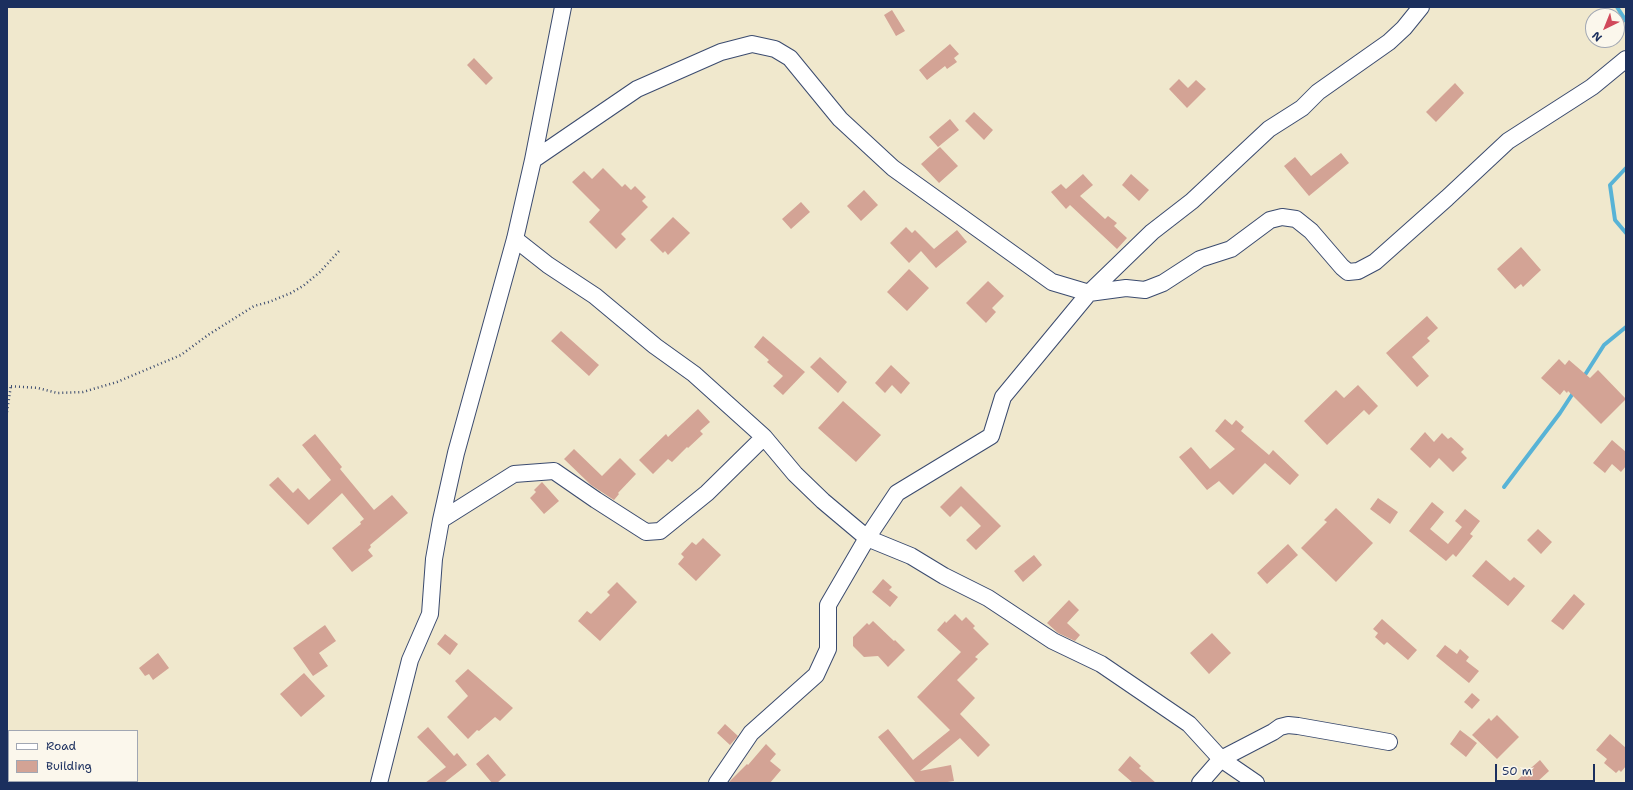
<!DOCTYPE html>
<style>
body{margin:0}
#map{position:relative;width:1633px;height:790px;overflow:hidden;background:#f0e8cd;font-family:"Shantell Sans",sans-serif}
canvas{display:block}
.frame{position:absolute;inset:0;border:8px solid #1b2f5e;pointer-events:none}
.legend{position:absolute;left:8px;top:730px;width:130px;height:52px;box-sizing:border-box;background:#fbf7ec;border:1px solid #a1a7b3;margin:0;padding:5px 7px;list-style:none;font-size:12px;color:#1b2f5e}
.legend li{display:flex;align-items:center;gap:8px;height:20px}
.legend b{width:20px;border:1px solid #a1a7b3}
.north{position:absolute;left:1585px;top:8px;width:40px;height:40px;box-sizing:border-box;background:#fbf7ec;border:1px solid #a1a7b3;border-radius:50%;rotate:223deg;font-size:11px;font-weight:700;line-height:16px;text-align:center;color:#1b2f5e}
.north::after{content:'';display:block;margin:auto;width:14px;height:18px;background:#d1495b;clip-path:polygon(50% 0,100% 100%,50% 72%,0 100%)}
.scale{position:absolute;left:1495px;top:764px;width:100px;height:18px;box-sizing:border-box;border:2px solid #1b2f5e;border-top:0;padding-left:5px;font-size:12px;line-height:14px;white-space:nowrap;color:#1b2f5e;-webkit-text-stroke:3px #fbf7ec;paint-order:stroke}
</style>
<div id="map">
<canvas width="1633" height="790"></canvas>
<div class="frame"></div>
<ul class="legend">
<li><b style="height:5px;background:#fff"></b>Road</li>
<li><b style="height:11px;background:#d3a395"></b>Building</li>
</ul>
<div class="north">N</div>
<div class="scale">50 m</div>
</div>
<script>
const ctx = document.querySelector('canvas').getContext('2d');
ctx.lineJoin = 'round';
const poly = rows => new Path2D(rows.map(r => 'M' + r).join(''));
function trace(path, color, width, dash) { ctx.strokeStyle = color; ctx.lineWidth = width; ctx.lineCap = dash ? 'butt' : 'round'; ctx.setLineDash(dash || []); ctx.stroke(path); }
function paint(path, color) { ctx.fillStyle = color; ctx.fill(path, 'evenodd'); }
const stream = poly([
 [1617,7,1626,21],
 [1626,168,1610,185,1615,220,1626,233],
 [1583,378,1604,345,1626,327],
 [1504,487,1560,413,1575,390]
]);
const building = poly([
 [892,10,905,31,896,36,884,15],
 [950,44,959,54,954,58,957,62,947,69,945,66,927,80,919,70],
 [474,58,493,78,486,85,467,65],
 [1179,79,1188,88,1196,80,1206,89,1187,108,1169,89],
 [1455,83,1464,93,1436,122,1426,112],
 [974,112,993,130,984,140,965,121],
 [950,119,959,130,938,147,929,137],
 [940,147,958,166,939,183,921,164],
 [1341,153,1349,163,1309,196,1284,166,1295,157,1311,176],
 [603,168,622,187,625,184,631,190,635,186,646,197,642,201,648,207,621,234,626,239,616,249,589,222,600,210,572,182,584,171,592,179],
 [1083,174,1093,185,1080,196,1105,219,1108,216,1117,223,1114,226,1127,238,1117,249,1070,205,1066,209,1051,192,1061,184,1066,189],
 [1131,174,1149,190,1139,201,1122,185],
 [864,190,878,205,861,221,847,206],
 [801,202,810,212,791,229,782,219],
 [673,217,690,233,668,255,665,251,663,253,650,240],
 [906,227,912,233,915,230,934,249,957,230,967,242,936,268,921,251,909,263,890,243],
 [1521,247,1541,270,1523,287,1521,284,1515,289,1497,269],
 [909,269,929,288,907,311,887,292],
 [988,281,1004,296,992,308,996,312,986,323,966,303],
 [1427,316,1438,328,1427,338,1430,341,1412,357,1429,376,1417,387,1386,353],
 [561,331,599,365,589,376,551,341],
 [763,336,805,372,783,395,773,386,783,376,767,362,769,360,754,347],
 [820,357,847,382,838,393,810,367],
 [1559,359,1565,365,1569,360,1590,378,1598,370,1626,399,1601,424,1568,391,1567,393,1564,390,1560,395,1541,378],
 [891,365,910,383,901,394,892,385,885,393,875,383],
 [1358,385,1378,406,1369,415,1364,410,1327,445,1304,421,1336,390,1344,398],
 [843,401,881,435,856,462,818,428],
 [698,409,710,422,700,431,703,434,688,448,687,447,672,462,668,459,653,474,639,460,666,434,668,437],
 [1225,419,1232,425,1236,420,1244,427,1241,431,1269,455,1273,450,1299,475,1290,485,1265,463,1233,495,1219,481,1207,490,1179,457,1191,447,1210,469,1235,449,1215,431],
 [1425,432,1434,442,1442,433,1448,439,1451,437,1464,449,1461,452,1467,458,1453,472,1439,458,1430,468,1410,449],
 [315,434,342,467,340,469,374,510,392,495,408,513,370,545,371,547,368,550,373,556,352,572,332,548,361,524,360,522,364,519,342,493,308,525,269,485,278,477,293,493,298,488,309,500,331,480,302,445],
 [1612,440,1626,452,1626,466,1621,472,1612,464,1605,473,1593,463],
 [574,449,602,476,620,458,636,474,618,493,619,494,614,500,591,485,564,459],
 [542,482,559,501,544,514,530,498,536,492,534,490],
 [961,486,1001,526,976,550,966,540,981,526,961,506,950,517,940,507],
 [1378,498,1398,512,1390,524,1370,509],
 [1432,502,1444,512,1430,529,1448,544,1462,527,1455,521,1465,509,1480,521,1470,534,1473,536,1456,557,1453,554,1446,561,1409,531],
 [1336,508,1373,543,1336,582,1301,548,1327,522,1324,520],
 [1538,529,1552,542,1541,554,1527,540],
 [703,538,721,555,696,581,678,564,684,557,681,554,692,542,696,545],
 [1288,544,1298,555,1267,584,1257,573],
 [1034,555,1042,565,1023,582,1014,571],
 [1486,560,1510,581,1514,577,1525,586,1508,606,1472,576],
 [883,579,892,587,889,590,898,597,890,607,872,592],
 [617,582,637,602,600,641,578,621,587,611,591,614,610,595,607,592],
 [1574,594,1585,604,1563,630,1551,621],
 [1069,600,1079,610,1067,623,1080,635,1075,641,1058,633,1047,623],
 [955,614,962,621,966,617,975,626,973,628,989,644,975,657,978,659,957,680,975,698,960,714,990,745,978,757,960,738,920,771,951,765,954,781,941,783,916,783,878,737,888,729,913,760,950,730,917,697,961,652,937,630,945,621,946,623],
 [1382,619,1417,650,1408,660,1387,642,1384,645,1375,637,1378,633,1373,629],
 [873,621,894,641,895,640,905,650,888,667,878,656,864,657,853,646,853,637,867,623,869,625],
 [325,625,336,641,319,653,328,666,313,676,293,648],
 [1212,633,1231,653,1209,674,1190,653],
 [445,634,458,644,450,655,437,644],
 [1445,645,1457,654,1460,649,1469,657,1466,661,1479,671,1469,683,1436,656],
 [158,653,169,668,153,680,149,674,145,676,139,668],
 [468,669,513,708,500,721,495,717,479,731,477,730,468,739,447,717,468,696,455,681],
 [304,673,325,696,301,717,280,694],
 [1472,693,1480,700,1472,709,1464,702],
 [1497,715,1519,737,1497,759,1472,735,1489,718,1491,721],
 [725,724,738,736,730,745,717,733],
 [428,727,454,756,457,753,467,765,444,783,425,783,446,767,417,737],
 [1460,730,1477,743,1466,757,1450,744],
 [1610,734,1626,748,1626,766,1621,772,1619,770,1616,773,1604,763,1607,759,1596,750],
 [766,744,776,754,770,761,781,770,770,783,728,783,747,764,748,765],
 [488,754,506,775,497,783,492,783,476,764],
 [1130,756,1141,766,1139,768,1156,783,1133,783,1118,770],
 [1540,760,1549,771,1536,783,1514,783]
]);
const path = poly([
 [7,386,38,388,57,393,83,392,117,382,181,355,208,335,254,306,269,302,291,293,303,286,320,272,339,251],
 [7,412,11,385]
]);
const minor = poly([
 [533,160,637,89,721,52,752,44,775,49,790,58,840,119,893,168,1052,282,1089,293,1126,288,1145,290,1163,283,1200,259,1231,249,1270,220,1282,217,1296,219,1311,231,1342,267,1348,272,1358,271,1375,262,1447,198,1508,141,1592,87,1626,59],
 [515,239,548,265,595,296,655,346,694,374,764,437,795,474,823,501,867,538,911,556,944,576,988,598,1053,641,1101,664,1189,724,1221,759,1256,783],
 [441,520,514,474,554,471,596,500,646,532,660,531,707,493,764,437],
 [379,783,410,660,430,614,434,559,441,520,456,453,515,239,533,160,563,7],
 [717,783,751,733,816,675,828,649,828,605,867,538,897,493,991,436,1003,397,1089,293,1152,232,1192,201,1269,129,1302,108,1318,92,1389,42,1404,28,1421,7],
 [1200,783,1221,759,1273,732,1280,727,1288,725,1298,726,1389,742]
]);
trace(stream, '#58b3d6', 4);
paint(building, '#d3a395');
trace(minor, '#3b4b6f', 18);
trace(path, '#3b4b6f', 2.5, [1, 3]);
trace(minor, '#fff', 16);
</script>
